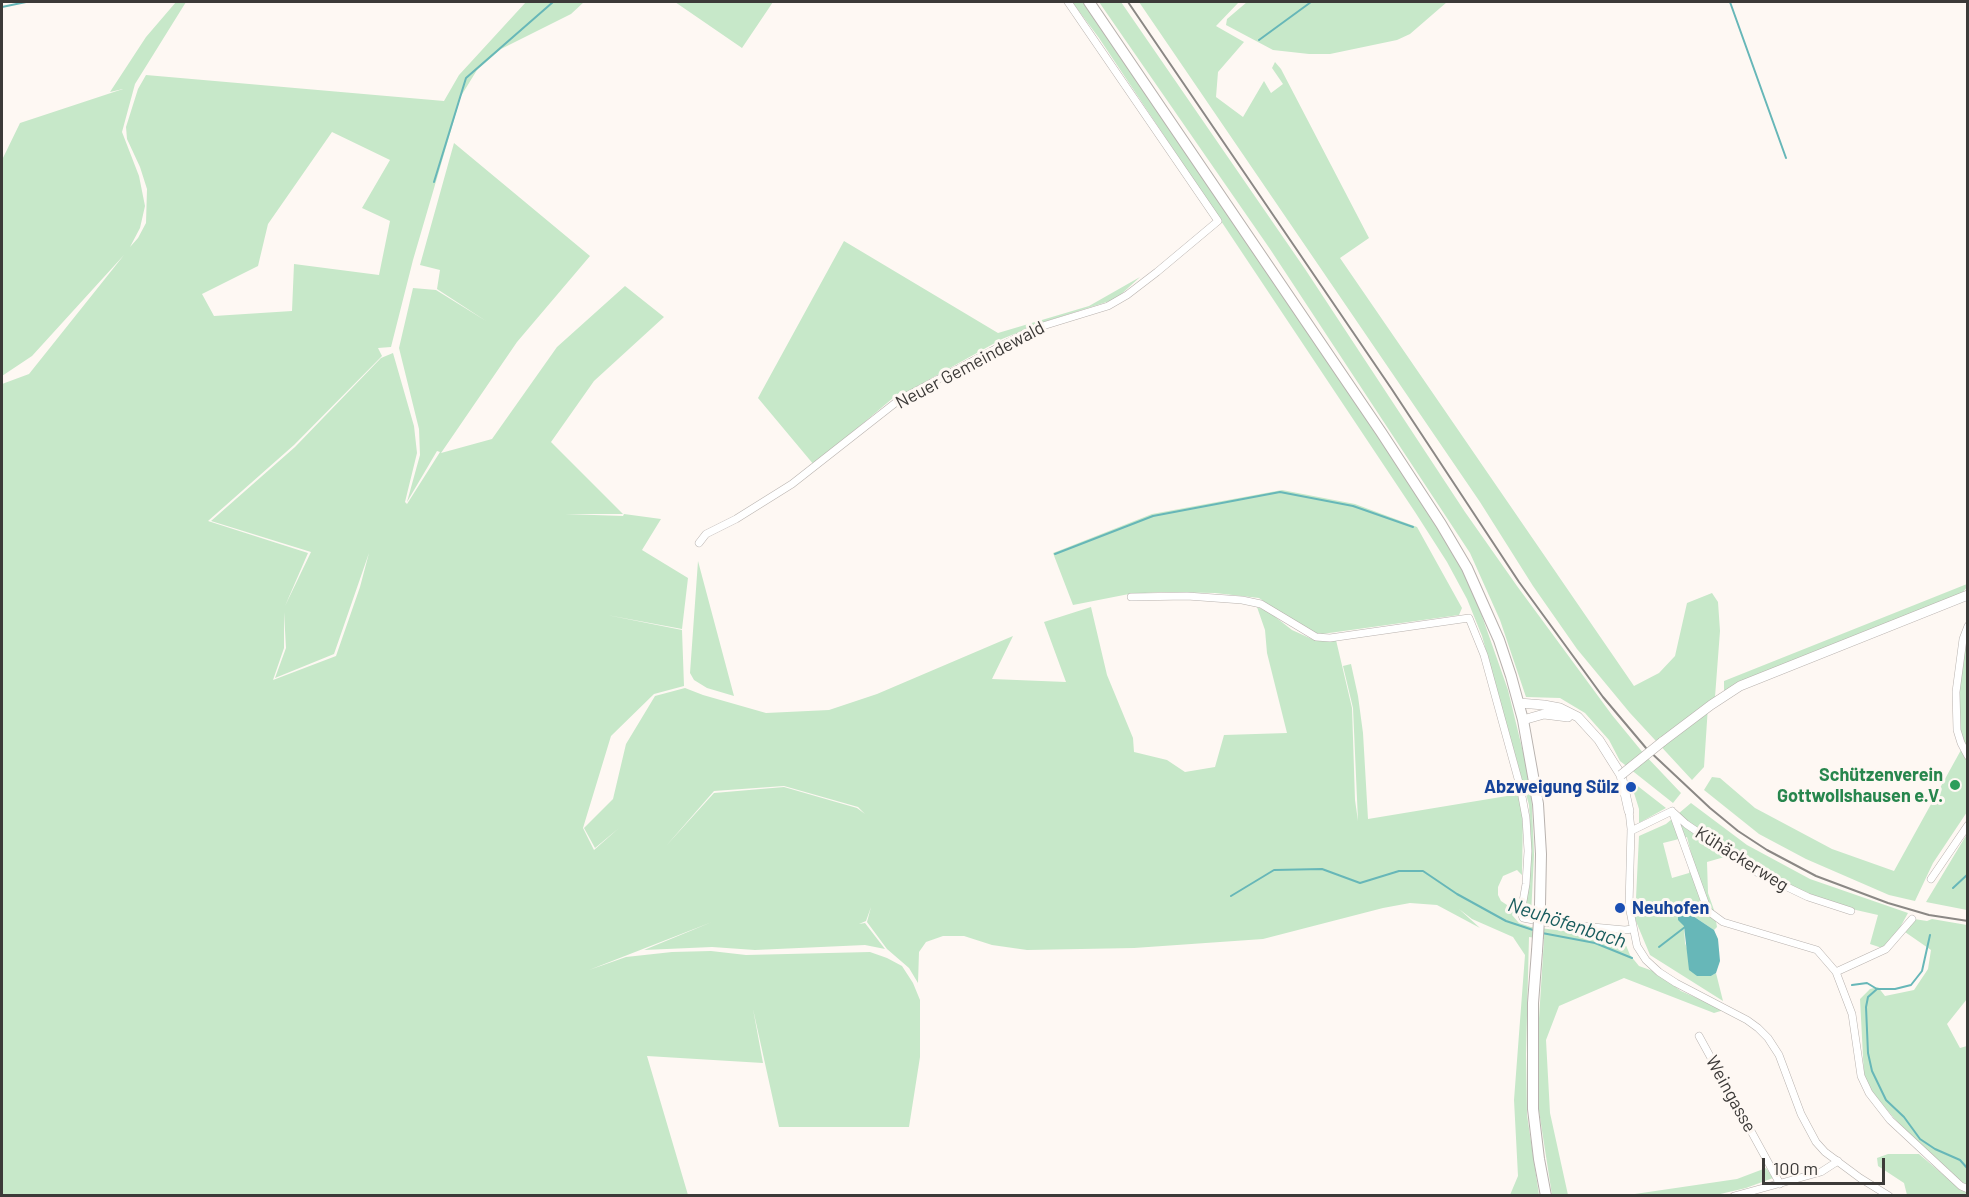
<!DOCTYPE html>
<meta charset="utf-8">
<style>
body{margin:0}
#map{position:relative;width:1969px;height:1197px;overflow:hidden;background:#fef8f3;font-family:Barlow,sans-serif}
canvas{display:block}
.frame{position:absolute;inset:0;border:3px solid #3c3a38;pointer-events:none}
.scale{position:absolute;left:1762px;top:1158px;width:123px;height:27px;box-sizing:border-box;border:3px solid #3c3a38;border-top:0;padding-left:8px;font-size:18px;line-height:21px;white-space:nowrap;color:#3c3a38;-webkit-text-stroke:4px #fef8f3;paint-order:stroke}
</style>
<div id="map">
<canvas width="1969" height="1197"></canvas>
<div class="frame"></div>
<div class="scale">100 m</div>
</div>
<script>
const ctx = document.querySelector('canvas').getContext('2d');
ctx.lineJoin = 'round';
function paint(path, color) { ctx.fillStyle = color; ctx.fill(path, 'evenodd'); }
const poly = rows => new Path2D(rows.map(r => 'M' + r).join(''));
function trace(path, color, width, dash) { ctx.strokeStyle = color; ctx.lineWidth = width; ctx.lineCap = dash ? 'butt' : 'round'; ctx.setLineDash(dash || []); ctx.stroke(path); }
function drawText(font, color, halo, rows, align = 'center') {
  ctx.font = font + ' Barlow,sans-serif'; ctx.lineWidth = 6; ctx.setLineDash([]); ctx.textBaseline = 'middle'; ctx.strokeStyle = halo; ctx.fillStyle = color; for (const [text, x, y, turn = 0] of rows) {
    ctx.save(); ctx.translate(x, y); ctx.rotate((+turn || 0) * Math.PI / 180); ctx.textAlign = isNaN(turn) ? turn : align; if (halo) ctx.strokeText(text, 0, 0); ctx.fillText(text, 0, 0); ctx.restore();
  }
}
const green = poly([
 [176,2,186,2,135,84,122,132,139,176,145,206,140,228,130,247,138,238,146,223,147,189,140,167,127,139,126,127,138,89,146,75,444,101,459,75,526,2,584,2,571,14,501,49,477,70,461,96,413,260,391,347,378,348,382,356,294,445,208,521,308,553,285,606,311,552,211,521,295,447,381,358,393,353,414,426,417,453,405,502,407,504,440,452,437,451,407,502,420,455,419,429,399,348,413,288,436,290,486,321,437,289,440,270,420,265,454,143,590,256,517,342,441,453,492,439,557,347,625,286,664,317,594,381,551,442,623,514,565,514,623,516,624,514,661,519,642,550,688,578,682,629,607,615,682,630,684,686,654,694,611,736,583,828,594,850,619,828,595,848,584,828,613,799,626,744,655,696,685,688,703,695,766,713,829,710,877,694,1013,636,992,679,1066,682,1044,622,1091,607,1107,675,1133,738,1134,752,1167,760,1185,772,1215,767,1224,735,1287,733,1267,653,1265,630,1257,607,1269,612,1292,630,1314,640,1336,640,1352,708,1355,800,1358,821,1353,708,1343,666,1351,664,1358,696,1363,733,1368,819,1519,794,1523,813,1522,875,1517,870,1503,876,1498,887,1498,895,1501,901,1507,905,1517,903,1512,915,1519,923,1531,927,1623,938,1630,955,1639,966,1653,971,1681,991,1724,1010,1714,1013,1624,978,1559,1006,1546,1040,1550,1113,1568,1195,1552,1195,1539,1111,1537,1050,1544,939,1529,937,1526,1054,1527,1115,1539,1195,1510,1195,1518,1176,1514,1100,1525,955,1513,937,1472,919,1459,909,1480,928,1437,905,1410,903,1383,908,1263,939,1134,948,1027,950,992,945,964,936,943,936,926,942,919,952,918,983,909,968,887,949,867,922,871,907,866,921,859,924,865,923,885,949,865,945,755,950,712,947,644,950,712,922,589,970,626,957,672,952,711,951,746,955,870,952,887,958,902,966,913,983,920,1000,920,1057,909,1127,779,1127,753,1009,763,1063,647,1056,688,1195,2,1195,2,384,29,374,124,255,32,356,2,376,2,160,20,123,123,89,110,92,146,37],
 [332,132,390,160,362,208,390,221,379,275,294,264,292,311,214,316,202,294,258,266,268,224],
 [369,553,360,587,336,656,273,680,284,648,284,612,286,648,275,678,334,654],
 [784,786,858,807,865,814,857,808,784,787,714,793,666,846,714,791],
 [675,2,773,2,742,48],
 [1072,2,1084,2,1437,524,1469,579,1508,690,1531,785,1534,855,1531,915,1527,913,1527,897,1530,874,1531,843,1529,805,1482,636,1467,599,1447,562,1415,512,1099,38],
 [1099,2,1121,2,1305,269,1465,512,1517,586,1612,715,1644,754,1681,793,1673,803,1620,761,1609,740,1585,713,1560,698,1526,697,1500,620,1470,553,1270,249],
 [1139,2,1239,2,1216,26,1244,42,1218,72,1216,97,1243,117,1264,81,1271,93,1283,84,1272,68,1275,62,1281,69,1369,238,1340,258,1634,686,1659,673,1675,656,1687,603,1712,593,1718,602,1720,631,1715,697,1708,706,1704,767,1692,780,1630,713,1577,649,1533,586,1480,502],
 [1247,2,1447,2,1410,34,1397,40,1330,54,1309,54,1273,50,1226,25,1227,19],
 [844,241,998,333,1089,306,1140,277,1116,299,1044,322,1002,339,905,393,900,392,814,465,758,398],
 [1282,490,1355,504,1417,527,1462,608,1459,615,1322,634,1306,631,1259,598,1215,593,1161,592,1129,594,1073,605,1053,553,1152,514],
 [698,561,734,696,707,688,694,680,690,673],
 [1967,584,1967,587,1963,592,1943,603,1724,694,1724,681],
 [1967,633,1967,751,1963,743,1959,724,1960,677],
 [1961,750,1967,758,1967,812,1933,863,1915,901,1889,895,1806,859,1759,834,1704,790,1712,777,1720,778,1755,808,1832,849,1894,871],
 [1630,780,1666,808,1639,823,1639,809],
 [1691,803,1747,845,1810,879,1908,913,1897,933,1882,948,1870,944,1878,915,1843,907,1788,885,1760,871,1735,854,1707,862,1708,893,1714,910,1717,927,1714,930,1690,914,1684,926,1685,943,1697,976,1711,976,1716,973,1723,1001,1650,955,1635,919,1639,836,1666,824],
 [1687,837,1693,861,1689,873,1672,878,1663,843],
 [1967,834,1967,910,1926,902],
 [1914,919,1927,921,1932,919,1967,925,1967,999,1947,1024,1960,1048,1967,1046,1967,1187,1929,1154,1894,1118,1872,1092,1864,1076,1860,999,1870,989,1878,987,1885,996,1914,990,1928,969,1931,950,1905,932],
 [1888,1154,1919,1154,1960,1189,1967,1192,1967,1195,1907,1195,1904,1183,1878,1166,1877,1158],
 [1766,1168,1773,1178,1746,1188,1716,1195,1628,1195,1737,1179]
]);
const water = poly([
 [1681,914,1690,914,1714,930,1718,939,1720,961,1716,973,1711,976,1697,976,1689,970,1684,926,1678,920,1678,916]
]);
const stream = poly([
 [1730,2,1786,158],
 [2,7,26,2],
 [1259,40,1311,2],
 [434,182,466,78,553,2],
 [1055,554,1153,516,1280,492,1353,506,1413,527],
 [1953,888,1968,874],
 [1231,896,1274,870,1322,869,1360,883,1399,871,1423,871,1457,894,1506,921,1536,931],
 [1542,933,1595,943,1632,958],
 [1930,935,1922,971,1911,985,1895,989,1877,989,1868,997,1866,1007,1868,1053,1872,1071,1886,1100,1904,1117,1920,1139,1935,1149,1960,1160,1968,1169],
 [1659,947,1685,927],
 [1852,985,1867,983,1877,989]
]);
const minor = poly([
 [699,543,706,534,736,519,792,484,899,400,1033,329,1108,306,1127,295,1157,272,1218,221,1068,2],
 [1131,597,1187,596,1242,600,1261,604,1316,637,1330,638,1469,618,1484,655,1520,786,1526,818,1528,851,1526,884,1521,913,1523,918,1549,923,1625,930,1632,929],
 [1968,626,1963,639,1956,692,1957,730,1961,743,1968,756],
 [1629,811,1631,829,1629,906,1637,946,1646,960,1659,972,1676,983,1747,1020,1758,1028,1768,1038,1779,1055,1801,1114,1816,1142,1825,1152,1860,1178,1889,1196],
 [1672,811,1708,911,1723,922,1817,950,1836,972,1852,1014,1861,1076,1869,1093,1890,1120,1961,1186,1968,1189],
 [1674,813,1686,824,1758,873,1808,897,1851,911],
 [1631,831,1672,811],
 [1931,879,1968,825],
 [1836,972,1886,949,1912,919],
 [1699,1036,1780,1184],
 [1734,1196,1821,1172,1838,1161]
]);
const tertiary = poly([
 [1519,703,1544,705,1560,708,1578,717,1599,740,1621,775,1629,811],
 [1523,720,1544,714,1568,717],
 [1662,742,1711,705,1740,686,1968,595]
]);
const secondary = poly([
 [1089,2,1381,432,1441,524,1467,568,1499,640,1511,676,1523,720,1538,804,1541,854,1540,905],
 [1537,951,1533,1003,1533,1109,1539,1159,1546,1196]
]);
const rail = poly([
 [1128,2,1391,388,1519,582,1603,697,1646,748,1710,808,1738,831,1767,850,1816,876,1888,903,1929,915,1968,921]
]);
const tertiaryBridge = poly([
 [1621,775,1662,742]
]);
const secondaryBridge = poly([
 [1537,951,1540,905]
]);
const markers = [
 [1955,785,6,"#2e9e5b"],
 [1631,787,6,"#1a4fb4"],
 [1620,908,6,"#1a4fb4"]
];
const streetNames = [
 ["Neuer Gemeindewald",970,365,-28],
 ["Kühäckerweg",1742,859,32],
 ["Weingasse",1731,1094,61]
];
const leisureNames = [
 ["Schützenverein",1943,775],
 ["Gottwollshausen e.V.",1943,796]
];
const transitNames = [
 ["Abzweigung Sülz",1619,787],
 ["Neuhofen",1632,908,"left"]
];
const waterNames = [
 ["Neuhöfenbach",1567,923,18]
];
paint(green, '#c7e8c9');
paint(water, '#67b7b8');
trace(stream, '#67b7b8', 2);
trace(minor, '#b8b2ae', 8);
trace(tertiary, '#b8b2ae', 10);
trace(secondary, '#b8b2ae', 12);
trace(minor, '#fff', 7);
trace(tertiary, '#fff', 9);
trace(secondary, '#fff', 10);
trace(rail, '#8b8885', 2);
trace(tertiaryBridge, '#b8b2ae', 10, []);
trace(secondaryBridge, '#b8b2ae', 12, []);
trace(tertiaryBridge, '#fff', 9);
trace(secondaryBridge, '#fff', 10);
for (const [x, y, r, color] of markers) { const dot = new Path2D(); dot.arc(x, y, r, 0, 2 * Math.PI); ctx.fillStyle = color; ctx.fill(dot); trace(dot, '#fef8f3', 2); }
drawText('18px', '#3c3a38', '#fef8f3', streetNames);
drawText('bold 18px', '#27864d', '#fef8f3', leisureNames, 'right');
drawText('bold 18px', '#164399', '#fef8f3', transitNames, 'right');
drawText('italic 20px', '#195c5d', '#fef8f3', waterNames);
</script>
